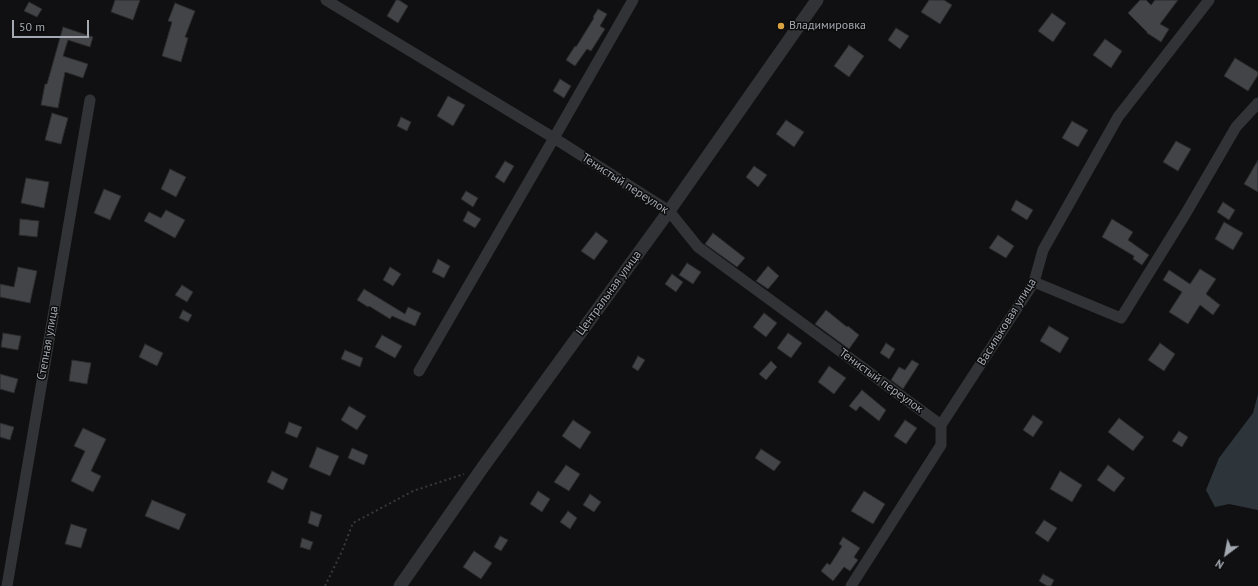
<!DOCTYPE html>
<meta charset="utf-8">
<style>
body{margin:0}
#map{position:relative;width:1258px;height:586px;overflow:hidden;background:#101012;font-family:"PT Sans",sans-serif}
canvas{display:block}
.north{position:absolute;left:1206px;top:534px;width:40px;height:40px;-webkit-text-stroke:3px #0b0b0c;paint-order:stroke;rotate:212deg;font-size:11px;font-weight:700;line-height:16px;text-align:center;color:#a3a8b1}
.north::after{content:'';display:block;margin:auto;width:14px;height:18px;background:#a3a8b1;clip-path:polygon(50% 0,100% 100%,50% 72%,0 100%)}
.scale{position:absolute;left:12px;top:20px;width:77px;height:18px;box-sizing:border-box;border:2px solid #a3a8b1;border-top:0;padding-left:5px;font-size:12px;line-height:14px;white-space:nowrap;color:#a3a8b1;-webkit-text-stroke:3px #0b0b0c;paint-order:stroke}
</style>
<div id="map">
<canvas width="1258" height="586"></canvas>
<div class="north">N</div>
<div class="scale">50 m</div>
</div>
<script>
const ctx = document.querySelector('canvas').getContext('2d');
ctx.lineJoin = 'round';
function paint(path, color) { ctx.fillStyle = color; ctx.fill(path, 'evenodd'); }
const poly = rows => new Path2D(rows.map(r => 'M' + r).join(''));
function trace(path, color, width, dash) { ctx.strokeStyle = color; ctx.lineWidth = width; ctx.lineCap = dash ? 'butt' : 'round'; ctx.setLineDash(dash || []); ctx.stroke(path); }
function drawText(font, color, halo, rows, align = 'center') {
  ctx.font = font + ' "PT Sans",sans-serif'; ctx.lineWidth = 3; ctx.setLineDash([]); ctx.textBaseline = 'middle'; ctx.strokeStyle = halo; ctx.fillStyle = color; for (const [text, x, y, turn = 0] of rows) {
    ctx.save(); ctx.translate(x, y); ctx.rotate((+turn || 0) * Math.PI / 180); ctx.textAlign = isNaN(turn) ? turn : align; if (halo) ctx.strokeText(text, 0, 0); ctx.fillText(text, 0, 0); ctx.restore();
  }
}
const water = poly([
 [1258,394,1258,510,1229,504,1215,507,1206,490,1219,458,1253,413]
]);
const building = poly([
 [115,0,140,0,133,20,111,12,115,0],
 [396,0,399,0,408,6,398,23,387,16,396,0],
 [929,0,944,0,952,5,940,24,921,12,929,0],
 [1140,0,1146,0,1151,5,1155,0,1178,0,1160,24,1169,29,1161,42,1147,33,1147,32,1128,13,1140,0],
 [29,2,42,9,37,17,24,11,29,2],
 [175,3,195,11,185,37,188,38,181,62,162,56,172,22,168,21,175,3],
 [598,9,607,14,600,26,605,29,591,51,587,49,575,66,566,60,575,46,576,47,594,18,593,17,598,9],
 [1052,13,1066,23,1053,42,1038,31,1052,13],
 [63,27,93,37,90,47,68,40,63,56,88,64,83,78,65,72,58,108,41,105,45,84,47,84,63,27],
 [896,28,909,36,900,49,888,40,896,28],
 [1105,39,1122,51,1111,68,1093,55,1105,39],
 [849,45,864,56,849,77,834,66,849,45],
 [1235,58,1258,72,1258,75,1248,91,1224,76,1235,58],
 [560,79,571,86,564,98,553,91,560,79],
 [448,96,465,105,453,126,437,116,448,96],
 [52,113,68,118,61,144,45,140,52,113],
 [401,117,411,122,407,131,397,126,401,117],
 [786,120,804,132,794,147,776,134,786,120],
 [1072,121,1088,130,1078,147,1062,138,1072,121],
 [1176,141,1191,149,1178,171,1163,162,1176,141],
 [1258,160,1258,192,1244,184,1258,160],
 [505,161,514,166,504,183,495,177,505,161],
 [754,166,767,175,758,187,746,177,754,166],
 [170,169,186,177,176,197,161,189,170,169],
 [26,178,49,182,44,208,21,203,26,178],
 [104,189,121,196,110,220,94,213,104,189],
 [466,191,478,198,473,207,461,199,466,191],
 [1016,200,1033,210,1027,220,1011,210,1016,200],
 [1223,202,1235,210,1229,220,1217,212,1223,202],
 [166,210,185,220,175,238,144,221,149,212,161,218,166,210],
 [468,211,481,219,475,228,463,221,468,211],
 [20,219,39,221,37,237,19,235,20,219],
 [1112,219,1133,232,1128,240,1149,255,1142,265,1133,259,1134,256,1102,237,1112,219],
 [1224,222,1243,233,1233,250,1215,239,1224,222],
 [596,232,608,241,594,260,581,251,596,232],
 [713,233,745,258,737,267,705,244,713,233],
 [998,235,1014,246,1006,258,989,248,998,235],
 [438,259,450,266,444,278,432,272,438,259],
 [687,263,701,272,693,284,679,275,687,263],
 [768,266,779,276,768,289,756,281,768,266],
 [18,267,37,271,30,303,0,297,0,284,14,287,18,267],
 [390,267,401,274,393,286,383,280,390,267],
 [1200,269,1216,279,1206,294,1220,305,1213,315,1200,305,1188,324,1169,312,1182,292,1163,280,1169,270,1190,284,1200,269],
 [672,274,683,282,676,292,665,284,672,274],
 [182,285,193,292,187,302,175,295,182,285],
 [364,289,405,314,408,307,421,313,415,326,392,316,390,319,369,306,368,307,357,300,364,289],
 [183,310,192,315,188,322,179,318,183,310],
 [826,310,847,327,848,326,859,335,849,349,815,324,826,310],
 [764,313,777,323,766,337,753,327,764,313],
 [1049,326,1069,338,1060,353,1040,341,1049,326],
 [3,333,21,336,18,350,1,347,3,333],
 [788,333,802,343,791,358,777,348,788,333],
 [382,335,402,346,395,358,375,347,382,335],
 [886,343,895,349,889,359,880,353,886,343],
 [1160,343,1175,354,1164,371,1148,360,1160,343],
 [145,344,163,353,157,366,139,357,145,344],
 [345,350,363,358,360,367,341,359,345,350],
 [638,356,645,360,638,371,632,367,638,356],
 [72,360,91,363,87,384,69,381,72,360],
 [912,360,919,364,903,389,891,380,899,367,905,370,912,360],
 [771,361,777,367,766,380,759,374,771,361],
 [829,366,846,378,834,394,818,382,829,366],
 [0,374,18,379,14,393,0,389,0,374],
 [862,390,886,410,879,421,860,406,856,411,849,406,862,390],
 [349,406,366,416,357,430,341,420,349,406],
 [1033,415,1043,422,1033,437,1023,430,1033,415],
 [1119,418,1144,437,1133,451,1108,432,1119,418],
 [573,420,591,432,580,449,562,436,573,420],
 [905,420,917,428,906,444,894,436,905,420],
 [289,422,302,427,297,438,285,433,289,422],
 [0,423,14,427,10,440,0,437,0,423],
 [83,428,106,439,91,471,101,476,93,492,71,481,85,451,74,446,83,428],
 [1179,431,1188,437,1182,447,1172,441,1179,431],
 [317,447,339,456,330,476,309,467,317,447],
 [352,448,368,455,364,465,348,458,352,448],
 [761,449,781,462,774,471,755,458,761,449],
 [566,465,580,474,569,491,554,482,566,465],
 [1108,465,1125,478,1114,492,1097,480,1108,465],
 [272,471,288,479,283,490,267,482,272,471],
 [1060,471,1082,485,1072,502,1050,489,1060,471],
 [538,491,550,499,542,512,530,504,538,491],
 [864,491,885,504,873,524,851,511,864,491],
 [590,494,601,502,594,512,583,505,590,494],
 [152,500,186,514,179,530,145,516,152,500],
 [311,511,322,515,318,527,308,523,311,511],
 [568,511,577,518,570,529,560,522,568,511],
 [1044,520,1057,528,1048,542,1035,533,1044,520],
 [71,524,87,529,81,548,65,544,71,524],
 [500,536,508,540,501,551,494,547,500,536],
 [843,537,860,548,854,557,858,560,850,571,844,567,833,581,821,571,827,563,830,565,842,546,839,544,843,537],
 [302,538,313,542,310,550,300,547,302,538],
 [474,551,492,563,481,579,463,567,474,551],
 [1043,574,1054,580,1051,586,1047,586,1039,581,1043,574]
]);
const path = poly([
 [325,586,342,551,353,523,413,491,464,474]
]);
const minor = poly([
 [326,0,554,138,669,211,698,247,941,425],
 [1034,282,1121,318,1186,213,1236,127,1258,103],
 [419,371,554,138,633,0],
 [7,586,90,100],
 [851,586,941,445,941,425,1034,282,1043,250,1118,117,1209,0]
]);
const tertiary = poly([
 [400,586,483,467,669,211,817,0]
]);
const markers = [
 [781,26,4,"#daa240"]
];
const poiNames = [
 ["Владимировка",789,26]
];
const streetNames = [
 ["Тенистый переулок",625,184,33],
 ["Центральная улица",609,293,-54],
 ["Васильковая улица",1007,322,-58],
 ["Степная улица",48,343,-80],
 ["Тенистый переулок",881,381,36]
];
paint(water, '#2e353a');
paint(building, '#424447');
trace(building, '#2b2b2d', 1);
trace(path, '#38393d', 2, [2, 3]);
trace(minor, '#323336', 11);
trace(tertiary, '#323336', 13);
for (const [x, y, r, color] of markers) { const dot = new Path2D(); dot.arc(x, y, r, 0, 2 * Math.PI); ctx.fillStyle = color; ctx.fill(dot); trace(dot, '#0b0b0c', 1.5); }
drawText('12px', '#a3a8b1', '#0b0b0c', poiNames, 'left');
drawText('12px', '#a3a8b1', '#0b0b0c', streetNames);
</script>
